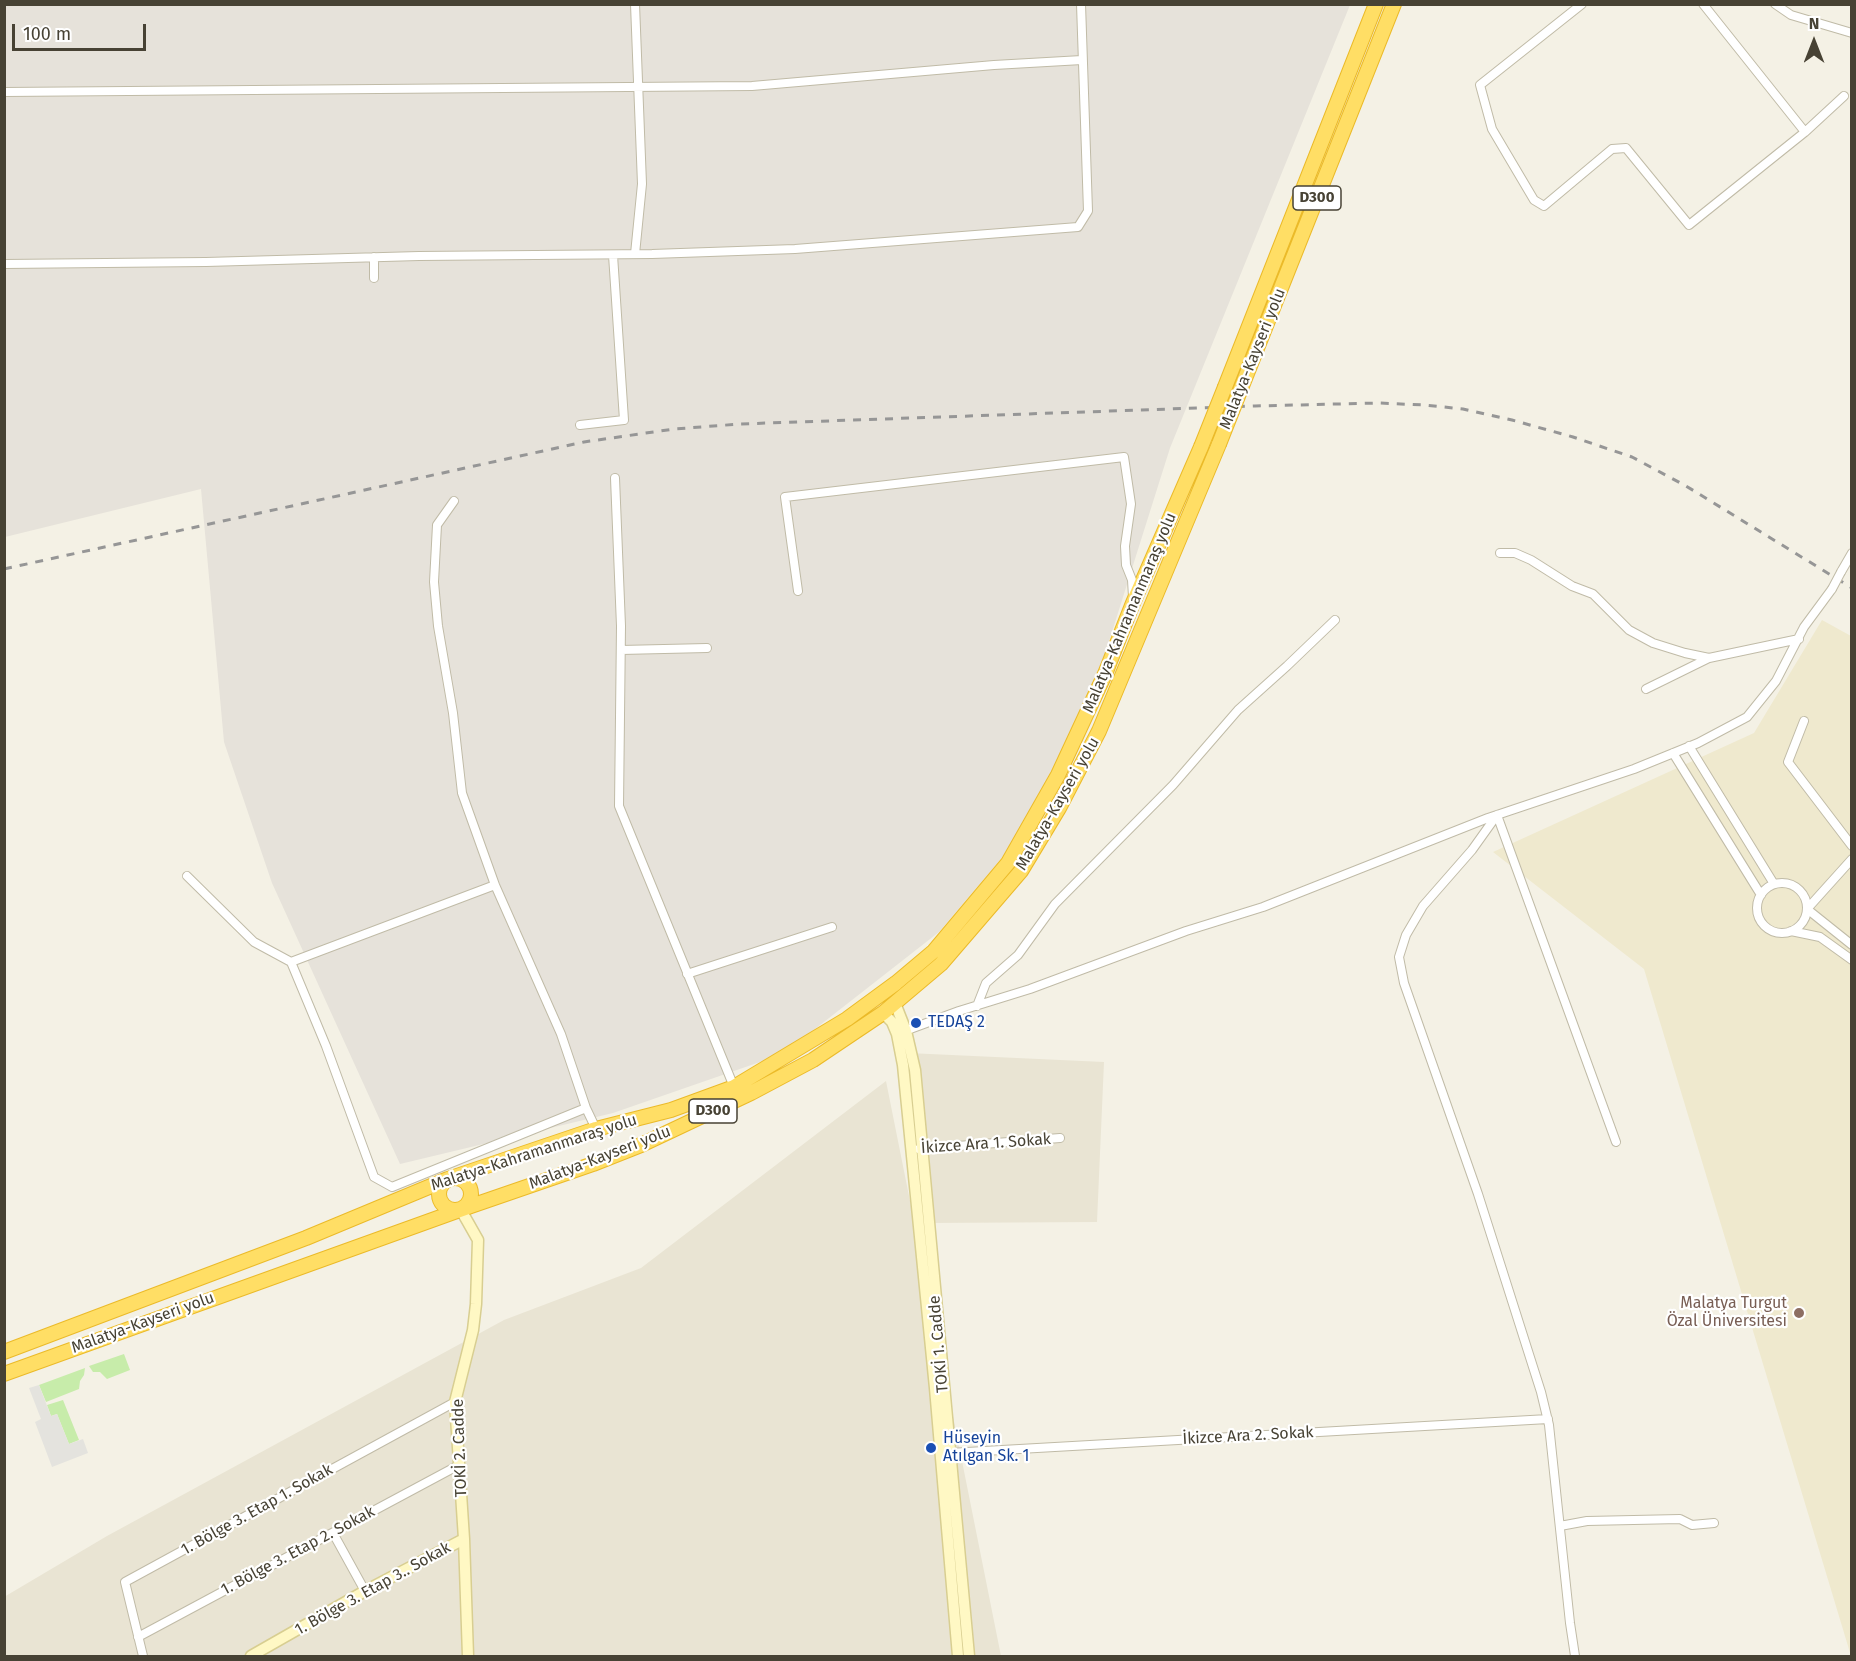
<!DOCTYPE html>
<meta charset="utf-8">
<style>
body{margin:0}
#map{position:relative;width:1856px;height:1661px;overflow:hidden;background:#f4f1e5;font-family:"Fira Sans",sans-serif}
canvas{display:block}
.frame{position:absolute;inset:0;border:6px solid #474234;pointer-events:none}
.north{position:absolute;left:1784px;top:12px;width:60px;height:60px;-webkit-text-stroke:4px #fff;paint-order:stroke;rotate:0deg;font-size:16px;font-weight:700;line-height:24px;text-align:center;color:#474234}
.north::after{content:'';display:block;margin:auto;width:21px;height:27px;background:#474234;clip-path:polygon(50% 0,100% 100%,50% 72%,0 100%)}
.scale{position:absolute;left:12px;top:24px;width:134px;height:27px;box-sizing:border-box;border:3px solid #474234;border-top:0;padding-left:8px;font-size:18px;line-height:21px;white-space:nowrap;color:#474234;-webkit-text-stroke:4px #fff;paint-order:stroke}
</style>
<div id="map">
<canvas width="1856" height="1661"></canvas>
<div class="frame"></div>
<div class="north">N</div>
<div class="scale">100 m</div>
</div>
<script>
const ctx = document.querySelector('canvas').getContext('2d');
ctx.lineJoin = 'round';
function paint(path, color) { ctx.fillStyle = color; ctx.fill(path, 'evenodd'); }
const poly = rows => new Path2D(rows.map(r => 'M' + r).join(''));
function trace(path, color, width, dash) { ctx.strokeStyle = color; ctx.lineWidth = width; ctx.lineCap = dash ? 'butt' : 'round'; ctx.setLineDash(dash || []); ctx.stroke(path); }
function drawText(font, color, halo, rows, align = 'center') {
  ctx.font = font + ' "Fira Sans",sans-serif'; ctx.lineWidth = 4.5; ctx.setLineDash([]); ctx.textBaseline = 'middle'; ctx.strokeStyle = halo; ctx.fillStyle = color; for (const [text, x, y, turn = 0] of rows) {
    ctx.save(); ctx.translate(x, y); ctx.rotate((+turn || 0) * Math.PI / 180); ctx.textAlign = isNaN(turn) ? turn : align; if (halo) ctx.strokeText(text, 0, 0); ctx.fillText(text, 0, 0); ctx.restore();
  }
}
const residential = poly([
 [908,1053,1104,1062,1097,1222,928,1223],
 [886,1081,1001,1656,5,1656,4,1597,107,1536,504,1320,641,1268]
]);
const industrial = poly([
 [4,5,1350,5,1170,448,1100,670,1022,834,939,932,783,1054,613,1113,400,1164,272,883,224,742,201,489,5,537]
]);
const education = poly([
 [1822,620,1851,636,1851,1656,1644,969,1493,852,1754,733]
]);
const green = poly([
 [124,1354,130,1370,107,1379,100,1372,93,1372,89,1366],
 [85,1368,84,1375,80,1381,79,1389,46,1402,39,1385],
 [63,1400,79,1440,69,1444,57,1414,51,1416,47,1405]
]);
const parking = poly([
 [39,1385,51,1416,57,1414,69,1444,83,1439,88,1453,52,1467,35,1422,41,1419,29,1388]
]);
const street = poly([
 [1582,4,1480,85,1492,129,1534,200,1544,206,1612,149,1626,148,1689,225,1805,132],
 [1703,4,1805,132,1844,96],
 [1775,4,1791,15,1852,33],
 [4,92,752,86,994,65,1082,60],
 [635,254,642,184,635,4],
 [4,264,206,262,419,256,652,254,795,249,1078,227,1088,211,1081,4],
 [374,278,374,257],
 [580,425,624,420,613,255],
 [615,478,621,626,619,806,734,1087],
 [454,501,437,525,434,582,438,626,453,713,462,793,495,885,561,1034,586,1108,596,1129],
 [1500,553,1515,553,1531,560,1572,586,1593,594,1629,630,1653,643,1685,653,1709,658],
 [1841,572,1852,553],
 [798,591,785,497,1124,457,1131,504,1125,546,1126,565,1132,580,1133,597],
 [621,650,707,648],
 [1646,689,1709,658,1799,639],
 [1804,721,1788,762,1852,846],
 [1689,746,1774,884],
 [1673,753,1761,895],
 [1497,815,1472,850,1423,906,1406,935,1399,957,1404,983,1478,1194,1541,1392,1549,1425,1570,1623,1575,1656],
 [1497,815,1616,1142],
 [1852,859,1807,909,1852,945],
 [187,876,254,942,291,962],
 '1757 908a25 25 0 1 1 50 0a25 25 0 1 1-50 0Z',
 [495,885,291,962,326,1046,374,1177,392,1187,586,1108],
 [1791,931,1820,937,1852,960],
 [687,974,832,927],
 [977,1006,986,983,1018,955,1055,904,1173,785,1238,710,1287,666,1335,620],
 [902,1032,959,1011,1030,989,1186,931,1263,907,1488,818,1634,769,1698,743,1747,717,1776,681,1804,627,1832,589],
 [919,1149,1060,1138],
 [949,1453,1548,1419],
 [1560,1526,1587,1521,1680,1519,1692,1525,1714,1523],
 [333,1533,365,1591],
 [138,1637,459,1465],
 [143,1656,125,1582,455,1402]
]);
const secondary = poly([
 [895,1003,906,1031,915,1070,969,1656],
 [883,1013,892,1022,897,1034,903,1065,935,1388,958,1656],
 [461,1210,478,1240,476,1304,473,1330,455,1402,464,1539,468,1656],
 [251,1656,365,1591,464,1539]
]);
const highway = poly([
 [1225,387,1376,4],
 [1240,391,1394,4],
 '439 1194a16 16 0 1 1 32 0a16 16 0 1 1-32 0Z',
 [4,1352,306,1238,448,1179,596,1129,671,1110,734,1087,847,1019,896,983,934,951,1008,863,1058,775,1105,674,1133,603,1201,447],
 [4,1374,471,1206,593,1164,641,1145,751,1093,813,1060,883,1013,941,964,1021,871,1059,808,1099,731,1219,444]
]);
const rail = poly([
 [4,569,584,442,674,429,740,424,1255,406,1378,403,1424,405,1463,409,1512,420,1573,437,1632,457,1686,486,1852,588]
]);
const streetBridge = poly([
 [1832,589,1841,572]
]);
const highwayBridge = poly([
 [1219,444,1240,391],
 [1201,447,1225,387]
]);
const markers = [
 [916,1023,6,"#1a4fb4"],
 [1799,1313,6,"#8d6e63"],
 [931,1448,6,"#1a4fb4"]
];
const shields = [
 [1317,198,48],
 [713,1111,48]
];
const shieldNames = [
 ["D300",1317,198],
 ["D300",713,1111]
];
const streetNames = [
 ["Malatya-Kayseri yolu",1253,359,-68],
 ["Malatya-Kahramanmaraş yolu",1130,613,-67],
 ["Malatya-Kayseri yolu",1058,804,-60],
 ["İkizce Ara 1. Sokak",986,1144,-4],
 ["Malatya-Kahramanmaraş yolu",534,1153,-18],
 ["Malatya-Kayseri yolu",600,1158,-21],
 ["Malatya-Kayseri yolu",143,1323,-20],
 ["TOKİ 1. Cadde",939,1344,-95],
 ["İkizce Ara 2. Sokak",1248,1436,-3],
 ["TOKİ 2. Cadde",460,1448,-92],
 ["1. Bölge 3. Etap 1. Sokak",257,1510,-29],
 ["1. Bölge 3. Etap 2. Sokak",298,1551,-28],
 ["1. Bölge 3. Etap 3.. Sokak",373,1589,-29]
];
const transitNames = [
 ["TEDAŞ 2",928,1023],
 ["Hüseyin",943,1439],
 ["Atılgan Sk. 1",943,1457]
];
const educationNames = [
 ["Malatya Turgut",1787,1304],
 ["Özal Üniversitesi",1787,1322]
];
paint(residential, '#e9e4d3');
paint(industrial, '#e6e2da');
paint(education, '#efe9ce');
paint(green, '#c7ecaa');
paint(parking, '#e4e3de');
trace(street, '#c0bba7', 10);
trace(secondary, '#d8ce91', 13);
trace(highway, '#ebba29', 16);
trace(street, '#fff', 8);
trace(secondary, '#fff8c4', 10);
trace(highway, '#ffde65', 14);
trace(rail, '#969696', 3, [8, 8]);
trace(streetBridge, '#c0bba7', 10, []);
trace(highwayBridge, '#ebba29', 16, []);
trace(streetBridge, '#fff', 8);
trace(highwayBridge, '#ffde65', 14);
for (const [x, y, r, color] of markers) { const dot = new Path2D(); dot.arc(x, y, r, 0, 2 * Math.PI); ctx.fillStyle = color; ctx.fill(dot); trace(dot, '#fff', 2); }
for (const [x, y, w] of shields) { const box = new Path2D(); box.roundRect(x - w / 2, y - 12, w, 24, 4.5); ctx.fillStyle = '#fff'; ctx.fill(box); trace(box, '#474234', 1.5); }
drawText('bold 15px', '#474234', null, shieldNames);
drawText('16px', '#474234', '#fff', streetNames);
drawText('16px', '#164399', '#fff', transitNames, 'left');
drawText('16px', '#785e54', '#fff', educationNames, 'right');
</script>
